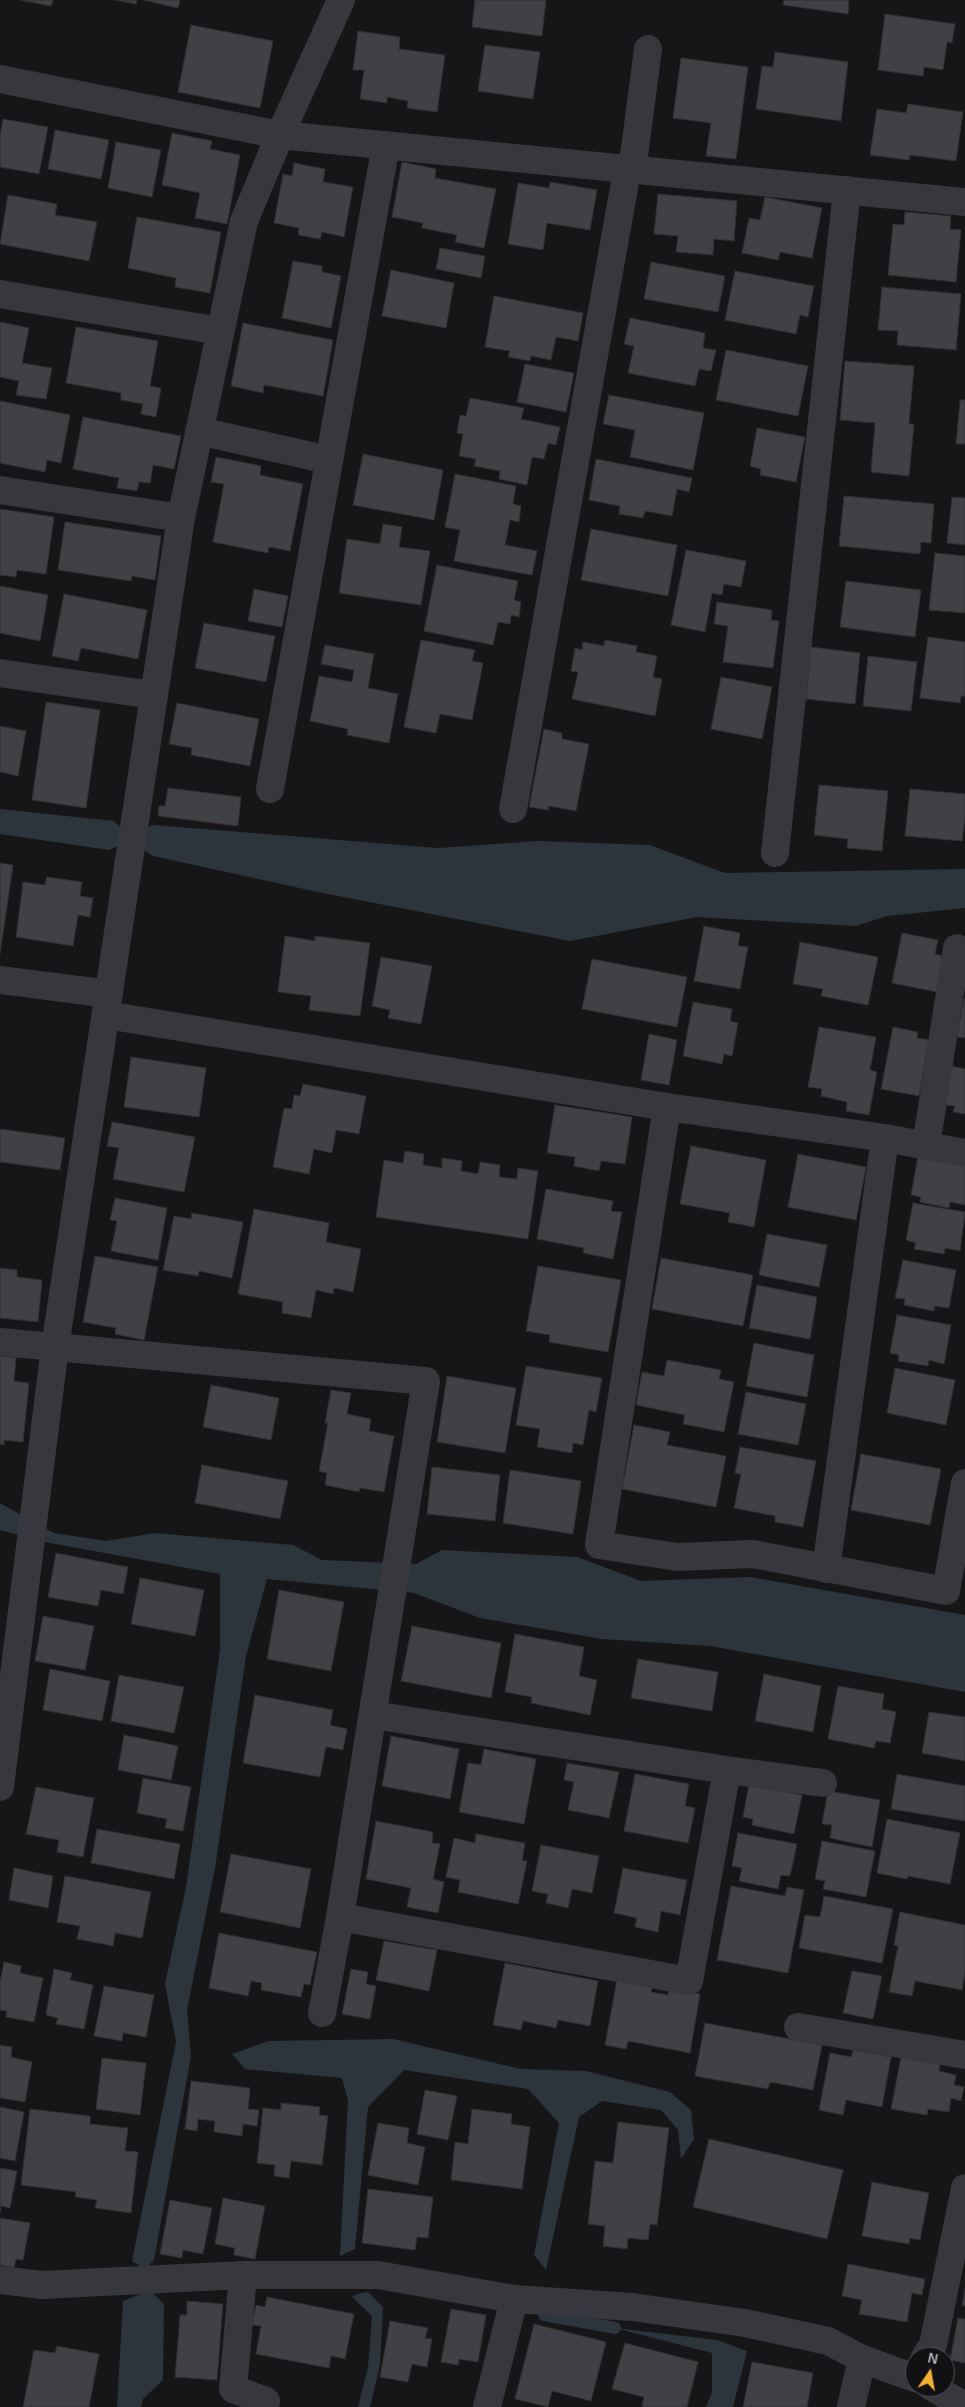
<!DOCTYPE html>
<style>
body{margin:0}
#map{position:relative;width:965px;height:2407px;overflow:hidden;background:#161618;font-family:Helvetica,sans-serif}
canvas{display:block}
.north{position:absolute;left:905px;top:2347px;width:50px;height:50px;box-sizing:border-box;background:#111113;border:1px solid #4d4f55;border-radius:50%;rotate:12deg;font-size:14px;font-weight:700;line-height:20px;text-align:center;color:#a8adb8}
.north::after{content:'';display:block;margin:auto;width:18px;height:22px;background:#f2b134;clip-path:polygon(50% 0,100% 100%,50% 72%,0 100%)}
</style>
<div id="map">
<canvas width="965" height="2407"></canvas>
<div class="north">N</div>
</div>
<script>
const ctx = document.querySelector('canvas').getContext('2d');
ctx.lineJoin = 'round';
function paint(path, color) { ctx.fillStyle = color; ctx.fill(path, 'evenodd'); }
const poly = rows => new Path2D(rows.map(r => 'M' + r).join(''));
function trace(path, color, width, dash) { ctx.strokeStyle = color; ctx.lineWidth = width; ctx.lineCap = dash ? 'butt' : 'round'; ctx.setLineDash(dash || []); ctx.stroke(path); }
const water = poly([
 [0,809,114,821,119,826,142,829,154,825,438,848,538,841,650,845,725,873,965,869,965,908,887,916,856,926,697,917,570,941,318,892,153,856,140,848,118,846,109,850,0,834],
 [0,1503,54,1533,106,1541,155,1533,293,1545,322,1560,416,1564,442,1550,577,1557,641,1581,750,1577,965,1615,965,1692,710,1646,602,1639,480,1618,414,1593,267,1579,246,1656,215,1868,187,2010,191,2056,154,2260,149,2265,154,2294,164,2304,163,2380,143,2399,141,2407,117,2407,123,2301,141,2294,140,2266,132,2261,176,2042,165,1984,186,1887,220,1650,220,1574,50,1543,0,1530],
 [393,2039,521,2069,586,2071,670,2092,691,2110,694,2139,681,2159,678,2130,661,2110,602,2101,579,2117,546,2270,534,2255,559,2123,528,2089,404,2070,368,2107,355,2249,340,2256,348,2100,342,2078,245,2069,232,2054,269,2041],
 [368,2292,383,2307,380,2365,370,2407,358,2407,368,2367,372,2316,352,2297,360,2293],
 [615,2328,717,2340,747,2351,733,2407,706,2407,712,2392,712,2353]
]);
const stream = poly([
 [544,2315,615,2328]
]);
const building = poly([
 [20,0,53,0,51,6,20,0],
 [114,0,137,0,136,4,114,0],
 [143,0,180,0,178,8,143,0],
 [475,0,546,0,542,36,472,27,475,0],
 [784,0,849,0,848,14,783,5,784,0],
 [885,14,955,24,952,43,947,42,943,70,924,67,923,76,878,70,885,14],
 [191,25,273,41,260,108,178,92,191,25],
 [358,31,400,37,399,49,445,55,437,112,407,108,408,101,387,97,387,103,360,99,364,70,353,70,358,31],
 [485,45,540,52,533,99,478,91,485,45],
 [775,52,848,62,841,121,756,109,762,66,773,67,775,52],
 [681,58,748,67,736,159,706,156,711,123,673,118,681,58],
 [908,104,963,112,956,161,910,155,909,160,870,155,877,109,906,113,908,104],
 [3,119,48,127,39,174,0,167,0,136,3,119],
 [55,130,109,140,101,179,48,169,55,130],
 [172,133,212,141,210,149,240,155,227,224,195,218,200,193,162,185,172,133],
 [116,142,161,150,152,197,108,188,116,142],
 [402,162,436,169,435,178,496,189,484,248,455,242,457,235,422,228,423,223,392,217,402,162],
 [294,163,325,169,323,182,353,187,344,237,322,232,320,239,298,235,299,228,274,223,283,174,292,176,294,163],
 [550,182,597,190,590,230,547,223,543,250,508,244,518,183,549,188,550,182],
 [658,194,737,201,734,241,714,239,713,255,676,252,678,236,654,234,658,194],
 [8,195,57,204,55,215,97,222,89,261,0,244,8,195],
 [765,197,822,208,812,258,780,252,778,260,742,253,749,218,760,220,765,197],
 [905,212,951,216,950,229,961,230,956,282,888,275,893,224,904,225,905,212],
 [137,217,221,232,210,293,175,287,176,278,128,268,137,217],
 [440,248,485,256,481,278,436,269,440,248],
 [293,261,322,266,322,272,341,276,331,328,282,318,293,261],
 [651,262,725,276,718,312,644,299,651,262],
 [391,270,454,283,446,328,382,316,391,270],
 [735,271,814,286,808,317,800,315,796,334,725,320,735,271],
 [882,287,961,294,956,350,897,345,898,331,878,330,882,287],
 [494,296,583,313,578,341,556,337,551,360,531,356,530,361,508,357,510,351,485,347,494,296],
 [630,318,705,333,703,348,716,350,711,371,699,369,695,386,628,373,634,346,624,344,630,318],
 [0,322,29,328,22,363,52,368,46,399,16,395,19,381,0,377,0,322],
 [243,323,333,340,323,396,264,385,263,393,231,386,243,323],
 [76,327,158,341,150,386,161,388,156,417,141,414,143,404,121,400,121,393,66,383,76,327],
 [726,350,808,366,798,416,716,400,726,350],
 [845,361,914,366,909,424,914,424,909,476,871,472,875,423,840,420,845,361],
 [525,364,574,373,566,412,517,402,525,364],
 [609,395,704,413,693,470,630,457,635,430,603,424,609,395],
 [470,398,524,408,521,419,560,427,556,445,548,443,544,459,532,457,527,485,499,479,500,471,474,466,476,459,459,456,463,434,457,433,460,415,466,416,470,398],
 [960,400,965,400,965,444,956,444,960,400],
 [0,401,70,415,61,463,47,460,45,472,0,463,0,401],
 [83,417,181,436,174,469,153,465,150,483,139,482,137,491,117,488,119,478,73,469,83,417],
 [757,428,805,437,796,482,760,475,761,469,750,466,757,428],
 [363,454,443,470,434,520,353,505,363,454],
 [216,457,261,466,260,475,303,484,290,551,269,547,268,553,213,542,224,484,211,482,216,457],
 [596,459,692,478,689,492,677,489,672,516,645,511,643,518,619,514,620,506,589,500,596,459],
 [455,474,516,486,513,504,521,506,519,522,510,520,505,545,537,551,532,575,454,561,460,530,445,527,455,474],
 [844,496,934,504,931,543,921,542,920,554,839,546,844,496],
 [952,497,965,498,965,545,947,543,952,497],
 [0,509,54,517,46,574,17,570,16,577,0,575,0,509],
 [65,522,161,536,155,580,132,576,131,581,58,570,65,522],
 [383,524,402,527,399,547,430,551,421,605,339,593,347,539,380,544,383,524],
 [591,529,677,545,668,596,581,580,591,529],
 [686,550,746,561,741,587,724,584,722,595,712,593,705,632,671,625,686,550],
 [935,553,965,556,965,613,929,610,935,553],
 [437,565,518,581,514,600,521,602,519,617,511,615,510,624,498,622,493,645,424,631,437,565],
 [846,581,921,590,915,637,840,627,846,581],
 [0,586,48,595,40,641,0,633,0,586],
 [254,589,288,596,282,627,248,621,254,589],
 [64,594,147,610,138,659,81,648,78,661,52,656,64,594],
 [717,602,772,610,771,620,779,621,773,668,723,662,728,626,714,624,717,602],
 [204,623,275,636,266,682,195,668,204,623],
 [928,637,965,642,965,696,961,696,960,703,920,698,928,637],
 [421,640,475,650,472,661,483,663,472,720,440,714,436,733,404,727,421,640],
 [605,640,637,646,636,652,657,656,653,677,662,679,655,716,572,699,578,672,571,671,575,648,582,650,583,642,604,646,605,640],
 [325,645,374,654,368,688,398,694,389,743,347,735,348,729,310,721,319,676,352,682,354,670,321,664,325,645],
 [811,647,860,653,855,704,806,699,811,647],
 [868,656,917,662,911,711,863,706,868,656],
 [721,677,772,687,762,739,711,729,721,677],
 [46,702,100,710,86,808,32,800,46,702],
 [177,703,259,719,250,766,191,755,192,748,169,744,177,703],
 [0,726,26,731,18,776,0,772,0,726],
 [544,729,562,733,562,739,589,744,576,811,549,806,548,810,529,807,544,729],
 [819,785,888,791,882,851,847,848,848,839,814,835,819,785],
 [168,788,241,797,238,826,158,816,159,806,165,806,168,788],
 [910,789,965,794,965,818,962,841,905,836,910,789],
 [0,863,13,865,0,954,0,863],
 [47,877,82,882,80,896,93,898,90,917,78,915,73,946,16,937,23,882,45,885,47,877],
 [704,926,740,933,738,946,748,947,740,989,694,981,704,926],
 [902,933,938,940,935,954,943,956,937,992,892,983,902,933],
 [285,936,315,941,315,936,370,943,360,1016,309,1010,311,996,278,992,285,936],
 [800,942,878,957,868,1005,821,996,823,989,793,984,800,942],
 [381,957,432,966,421,1024,388,1018,390,1010,372,1006,381,957],
 [592,959,687,977,677,1027,582,1009,592,959],
 [964,999,965,999,965,1038,957,1037,964,999],
 [693,1002,732,1009,730,1021,738,1023,732,1056,724,1054,722,1064,683,1056,693,1002],
 [819,1027,876,1037,870,1070,877,1072,869,1115,846,1111,847,1102,821,1096,822,1089,808,1087,819,1027],
 [893,1027,918,1032,917,1038,929,1040,919,1096,881,1089,893,1027],
 [649,1034,677,1040,669,1085,641,1080,649,1034],
 [131,1057,206,1068,199,1117,124,1107,131,1057],
 [952,1066,965,1069,965,1114,953,1112,955,1106,945,1105,952,1066],
 [303,1084,366,1096,359,1134,336,1130,332,1153,314,1149,309,1174,273,1167,284,1108,292,1109,294,1095,300,1096,303,1084],
 [555,1105,632,1117,625,1164,601,1161,599,1171,574,1166,575,1157,547,1153,555,1105],
 [112,1122,195,1137,184,1192,113,1179,119,1148,107,1146,112,1122],
 [0,1129,65,1138,60,1170,0,1162,0,1129],
 [691,1146,766,1160,754,1227,728,1222,730,1213,680,1204,691,1146],
 [405,1151,424,1154,423,1165,442,1168,442,1158,462,1161,461,1171,478,1174,480,1162,500,1165,499,1177,517,1179,518,1168,538,1171,528,1239,376,1217,384,1160,403,1163,405,1151],
 [798,1154,866,1167,856,1220,788,1207,798,1154],
 [918,1156,965,1165,965,1205,950,1202,949,1208,920,1202,921,1197,911,1195,918,1156],
 [546,1189,613,1201,611,1211,622,1212,613,1259,583,1253,584,1248,537,1239,546,1189],
 [115,1198,167,1208,158,1260,111,1251,117,1221,110,1220,115,1198],
 [913,1203,965,1212,960,1251,945,1248,944,1254,914,1249,916,1243,906,1240,913,1203],
 [254,1209,329,1223,326,1242,361,1249,353,1292,334,1288,333,1294,316,1290,311,1318,282,1313,283,1302,238,1294,254,1209],
 [192,1213,243,1222,232,1278,199,1271,198,1276,163,1270,174,1216,191,1219,192,1213],
 [767,1234,827,1245,819,1287,759,1275,767,1234],
 [95,1256,158,1267,144,1340,115,1334,116,1328,83,1322,95,1256],
 [661,1258,753,1275,743,1326,652,1309,661,1258],
 [903,1260,956,1270,949,1308,935,1306,934,1311,904,1305,905,1299,895,1298,903,1260],
 [538,1266,621,1280,608,1352,549,1342,550,1335,526,1331,538,1266],
 [0,1268,17,1270,17,1277,42,1280,38,1322,0,1318,0,1268],
 [757,1285,817,1297,810,1339,749,1328,757,1285],
 [897,1315,951,1325,944,1364,929,1360,928,1366,898,1361,899,1355,890,1353,897,1315],
 [754,1343,814,1355,807,1397,746,1386,754,1343],
 [0,1356,16,1358,14,1381,29,1383,23,1442,4,1440,4,1445,0,1444,0,1356],
 [667,1360,721,1370,719,1379,734,1382,724,1432,683,1424,685,1415,636,1405,642,1372,664,1376,667,1360],
 [526,1366,602,1378,596,1412,589,1410,583,1445,573,1443,572,1453,537,1447,540,1429,516,1425,526,1366],
 [895,1368,955,1380,946,1425,887,1413,895,1368],
 [447,1376,516,1388,505,1453,437,1442,447,1376],
 [211,1385,279,1398,271,1440,203,1427,211,1385],
 [331,1390,351,1393,347,1414,371,1419,369,1431,394,1436,384,1492,360,1488,359,1492,325,1485,327,1473,319,1471,328,1423,325,1423,331,1390],
 [746,1392,806,1404,798,1445,738,1434,746,1392],
 [634,1425,670,1432,667,1445,726,1456,716,1507,622,1489,634,1425],
 [740,1447,816,1461,803,1527,775,1522,775,1516,734,1508,741,1474,735,1473,740,1447],
 [861,1454,941,1469,930,1525,851,1510,861,1454],
 [202,1465,288,1481,280,1519,195,1503,202,1465],
 [432,1467,500,1475,495,1521,427,1514,432,1467],
 [510,1470,581,1481,573,1534,503,1523,510,1470],
 [56,1553,128,1567,123,1594,101,1590,98,1606,48,1597,56,1553],
 [140,1578,204,1590,195,1636,131,1624,140,1578],
 [279,1590,344,1602,331,1671,267,1659,279,1590],
 [43,1616,94,1626,85,1670,35,1661,43,1616],
 [412,1626,501,1643,491,1698,401,1681,412,1626],
 [515,1634,584,1647,579,1676,597,1680,590,1715,531,1703,532,1697,505,1692,515,1634],
 [638,1659,718,1672,712,1711,631,1698,638,1659],
 [50,1669,110,1681,102,1721,43,1710,50,1669],
 [764,1674,821,1686,813,1732,755,1721,764,1674],
 [119,1675,184,1687,174,1733,111,1721,119,1675],
 [838,1686,884,1694,882,1709,896,1712,890,1743,876,1741,874,1748,828,1739,838,1686],
 [255,1695,333,1710,330,1725,347,1729,343,1750,326,1747,320,1777,243,1763,255,1695],
 [929,1712,965,1717,965,1761,922,1753,929,1712],
 [124,1735,178,1746,171,1780,118,1770,124,1735],
 [391,1736,459,1749,450,1799,382,1786,391,1736],
 [484,1749,536,1759,524,1824,459,1812,468,1763,481,1765,484,1749],
 [567,1763,619,1772,609,1818,568,1810,574,1782,564,1780,567,1763],
 [635,1774,689,1784,685,1806,695,1808,688,1843,624,1831,635,1774],
 [897,1774,965,1786,965,1821,891,1809,897,1774],
 [143,1778,191,1787,183,1831,165,1828,167,1819,137,1813,143,1778],
 [749,1784,802,1795,794,1834,752,1825,753,1819,743,1817,749,1784],
 [36,1787,94,1798,83,1857,57,1852,59,1840,26,1834,36,1787],
 [828,1791,880,1800,872,1847,830,1838,832,1825,822,1824,828,1791],
 [887,1819,960,1833,950,1884,908,1876,907,1879,877,1873,887,1819],
 [376,1821,433,1832,432,1843,440,1844,433,1879,444,1882,438,1913,407,1907,411,1888,366,1879,376,1821],
 [97,1829,180,1844,174,1879,91,1863,97,1829],
 [738,1833,797,1844,790,1876,781,1875,778,1889,739,1881,742,1868,732,1866,738,1833],
 [476,1834,525,1843,522,1861,527,1861,518,1904,458,1892,460,1880,446,1877,454,1838,475,1843,476,1834],
 [822,1841,875,1851,866,1897,823,1889,825,1881,815,1879,822,1841],
 [541,1845,599,1856,592,1893,572,1889,568,1908,546,1903,548,1894,532,1891,541,1845],
 [231,1854,311,1869,300,1928,220,1912,231,1854],
 [14,1868,53,1876,48,1908,9,1900,14,1868],
 [623,1868,687,1880,680,1915,661,1911,658,1932,635,1927,637,1918,614,1913,623,1868],
 [65,1876,151,1892,142,1938,115,1933,113,1946,77,1939,80,1926,57,1922,65,1876],
 [731,1886,785,1896,787,1887,804,1890,788,1973,717,1960,731,1886],
 [824,1896,893,1909,882,1963,799,1948,805,1915,820,1917,824,1896],
 [900,1912,965,1925,965,1973,962,1990,915,1981,912,1996,889,1992,898,1946,894,1945,900,1912],
 [219,1933,317,1952,310,1985,304,1984,301,1997,261,1990,262,1983,251,1981,248,1996,209,1988,219,1933],
 [384,1941,437,1950,429,1991,376,1980,384,1941],
 [4,1962,21,1966,20,1973,43,1978,34,2022,6,2017,7,2011,0,2010,0,1982,4,1962],
 [505,1963,598,1981,590,2026,558,2020,556,2028,523,2021,521,2030,493,2025,505,1963],
 [54,1969,72,1973,70,1980,93,1985,84,2029,56,2024,58,2018,46,2015,54,1969],
 [351,1969,368,1972,366,1984,376,1986,370,2019,342,2014,351,1969],
 [852,1971,882,1976,873,2019,843,2013,852,1971],
 [617,1980,652,1987,651,1992,668,1995,669,1988,700,1994,690,2053,628,2041,626,2049,605,2045,617,1980],
 [104,1986,154,1995,146,2037,123,2033,122,2041,94,2036,104,1986],
 [705,2023,822,2045,813,2090,770,2082,768,2089,695,2076,705,2023],
 [0,2045,12,2047,11,2057,32,2062,25,2102,0,2098,0,2045],
 [853,2050,891,2057,882,2107,846,2100,843,2115,819,2110,830,2053,851,2057,853,2050],
 [901,2057,940,2064,939,2071,956,2075,954,2085,964,2087,961,2101,951,2098,949,2112,928,2109,927,2115,891,2109,901,2057],
 [102,2058,146,2063,140,2115,96,2109,102,2058],
 [191,2081,250,2088,248,2109,259,2110,257,2126,243,2124,242,2136,214,2132,215,2121,198,2119,197,2131,185,2129,191,2081],
 [425,2090,457,2096,448,2140,417,2134,425,2090],
 [281,2103,320,2107,319,2115,328,2116,322,2165,291,2161,289,2178,274,2176,275,2165,257,2163,263,2108,281,2110,281,2103],
 [0,2107,24,2112,15,2161,0,2158,0,2107],
 [30,2109,90,2116,90,2124,128,2128,125,2151,138,2152,131,2213,95,2208,97,2200,75,2197,76,2192,21,2185,30,2109],
 [472,2109,512,2114,511,2124,530,2127,522,2189,451,2180,455,2142,468,2144,472,2109],
 [618,2122,669,2128,657,2225,650,2224,648,2240,628,2238,627,2249,603,2246,605,2226,588,2224,595,2161,613,2163,618,2122],
 [378,2123,409,2128,407,2143,425,2147,418,2185,368,2175,378,2123],
 [709,2139,843,2170,827,2239,693,2207,709,2139],
 [0,2168,17,2171,10,2208,1,2206,0,2213,0,2168],
 [872,2182,929,2193,920,2240,910,2238,909,2244,862,2236,872,2182],
 [368,2189,433,2197,428,2238,417,2237,415,2250,362,2243,368,2189],
 [223,2198,265,2206,255,2259,234,2255,235,2248,215,2244,223,2198],
 [170,2200,212,2208,203,2254,183,2250,182,2258,160,2254,170,2200],
 [0,2218,30,2223,23,2260,16,2259,14,2268,0,2265,0,2218],
 [848,2264,925,2279,922,2295,912,2293,907,2322,859,2314,862,2300,842,2296,848,2264],
 [965,2288,965,2306,962,2305,965,2288],
 [267,2297,354,2314,345,2359,331,2356,329,2368,256,2354,261,2326,252,2325,256,2305,265,2307,267,2297],
 [187,2301,223,2304,217,2380,175,2377,180,2315,187,2315,187,2301],
 [451,2309,486,2315,478,2362,459,2359,458,2365,441,2362,451,2309],
 [958,2318,965,2319,965,2363,950,2360,958,2318],
 [390,2321,428,2328,425,2338,432,2339,427,2367,412,2364,408,2382,380,2377,390,2321],
 [534,2324,606,2342,591,2401,552,2391,548,2407,515,2399,534,2324],
 [625,2343,698,2362,687,2407,644,2407,642,2406,644,2397,612,2389,625,2343],
 [57,2346,99,2354,89,2407,23,2407,34,2350,55,2353,57,2346],
 [752,2362,813,2373,807,2407,743,2407,752,2362]
]);
const minor = poly([
 [341,0,280,135,965,202],
 [0,79,280,135,244,221,181,518,55,1347,0,1787],
 [632,171,648,49],
 [0,294,220,331],
 [199,431,329,460],
 [0,490,181,518],
 [0,673,153,695],
 [270,789,386,145],
 [513,809,627,171],
 [775,853,847,190],
 [0,980,109,994],
 [106,1015,667,1107,885,1138,826,1569],
 [667,1107,599,1545,677,1557,753,1554,946,1591,965,1483],
 [885,1138,965,1153],
 [926,1146,957,948],
 [0,1342,426,1381,340,1917,322,2013],
 [727,1770,823,1783],
 [340,1917,689,1981,727,1770,373,1715],
 [798,2027,965,2055],
 [243,2275,233,2389,266,2401,265,2407],
 [0,2280,42,2285,243,2275,378,2275,514,2299,632,2307,745,2323,828,2341,862,2359,915,2378],
 [925,2357,933,2345,965,2188],
 [932,2387,965,2406],
 [487,2407,514,2299],
 [851,2407,862,2359]
]);
paint(water, '#2c353c');
trace(stream, '#2c353c', 12);
paint(building, '#404145');
trace(building, '#303034', 1);
trace(minor, '#37383d', 28);
</script>
